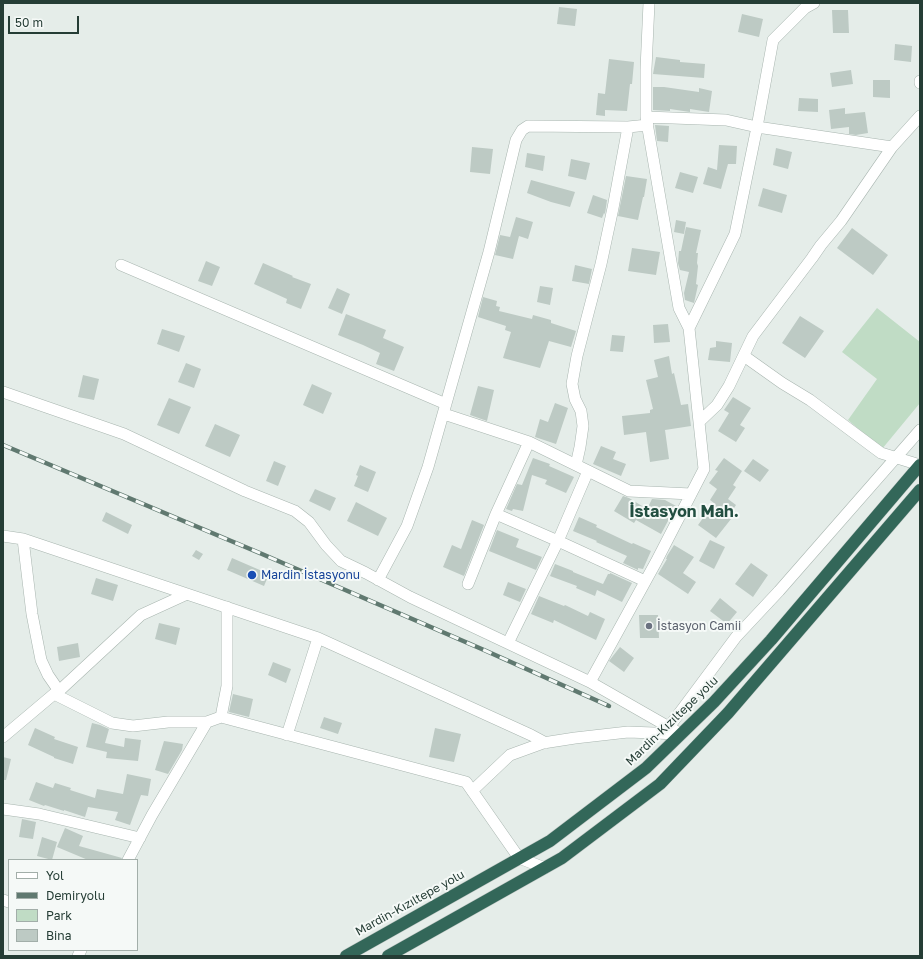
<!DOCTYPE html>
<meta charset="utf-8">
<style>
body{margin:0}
#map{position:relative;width:923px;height:959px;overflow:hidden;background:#e5ede9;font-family:"Golos Text",sans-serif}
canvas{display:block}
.frame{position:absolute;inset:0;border:4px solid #253d35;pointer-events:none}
.legend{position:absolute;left:8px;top:859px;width:130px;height:92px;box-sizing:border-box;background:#f5f9f7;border:1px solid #a2aea9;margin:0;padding:5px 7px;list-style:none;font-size:12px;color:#253d35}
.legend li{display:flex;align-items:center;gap:8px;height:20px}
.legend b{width:20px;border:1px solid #a2aea9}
.scale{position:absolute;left:8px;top:16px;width:71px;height:18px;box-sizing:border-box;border:2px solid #253d35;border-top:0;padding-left:5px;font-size:12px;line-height:14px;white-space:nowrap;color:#253d35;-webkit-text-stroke:3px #f5f9f7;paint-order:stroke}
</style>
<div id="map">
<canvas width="923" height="959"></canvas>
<div class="frame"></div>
<ul class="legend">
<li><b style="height:5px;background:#fff"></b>Yol</li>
<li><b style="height:5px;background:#607970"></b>Demiryolu</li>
<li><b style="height:11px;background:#c0dcc5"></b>Park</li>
<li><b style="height:11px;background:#bdcac4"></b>Bina</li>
</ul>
<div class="scale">50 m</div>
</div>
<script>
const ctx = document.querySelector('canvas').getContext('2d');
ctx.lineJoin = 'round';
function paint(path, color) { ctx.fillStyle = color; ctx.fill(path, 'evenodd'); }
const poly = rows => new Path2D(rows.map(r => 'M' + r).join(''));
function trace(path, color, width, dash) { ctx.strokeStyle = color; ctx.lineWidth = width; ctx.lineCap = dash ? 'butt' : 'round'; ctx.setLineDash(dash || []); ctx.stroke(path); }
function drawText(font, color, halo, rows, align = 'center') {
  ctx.font = font + ' "Golos Text",sans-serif'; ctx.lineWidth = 4; ctx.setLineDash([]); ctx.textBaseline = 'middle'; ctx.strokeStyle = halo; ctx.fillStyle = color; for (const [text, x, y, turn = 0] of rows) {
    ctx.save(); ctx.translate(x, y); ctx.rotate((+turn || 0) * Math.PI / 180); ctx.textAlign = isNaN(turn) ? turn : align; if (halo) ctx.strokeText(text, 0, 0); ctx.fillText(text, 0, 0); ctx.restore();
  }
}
const green = poly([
 [877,308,920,342,920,403,882,449,848,420,877,379,842,352]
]);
const building = poly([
 [559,7,577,9,575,26,557,24],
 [832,10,848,10,849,33,833,33],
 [742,14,763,19,759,37,738,32],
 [895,44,912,46,911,62,894,60],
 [656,57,680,60,680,62,705,64,704,78,653,74],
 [609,59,634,62,632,84,630,84,627,111,605,110,605,116,596,115,598,93,605,94],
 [851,70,853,84,832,87,830,73],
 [873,80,890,80,890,98,873,97],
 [653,87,664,87,699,92,699,88,712,91,709,112,690,109,690,112,670,109,670,111,653,110],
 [799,98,818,99,818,112,798,111],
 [845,108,845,114,865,112,868,133,856,135,849,134,849,127,831,129,829,110],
 [655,125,669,126,668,142,657,141],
 [719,145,737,146,736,164,728,164,721,189,703,184,708,167,717,170],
 [472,147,493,149,490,174,470,172],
 [776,148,792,152,788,169,773,165],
 [527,153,545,156,543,171,525,167],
 [571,159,590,163,586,180,568,176],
 [680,172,698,177,693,193,675,188],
 [626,176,647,179,644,197,643,197,638,220,618,216],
 [531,180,575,192,570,207,551,202,527,193],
 [763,188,787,195,782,213,758,206],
 [593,195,607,200,605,214,604,213,602,218,587,213],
 [516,217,533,222,528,239,519,236,513,259,495,255,500,235,510,237],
 [676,220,686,222,684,234,674,232],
 [686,227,701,230,696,253,698,253,697,263,698,266,696,284,698,285,694,303,685,300,684,293,689,272,680,270,678,263,679,251,681,251],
 [852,228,888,255,873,275,837,248],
 [632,248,660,252,656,275,628,271],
 [206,261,220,267,212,286,198,281],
 [263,263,293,276,292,277,311,284,301,309,286,303,287,299,254,284],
 [575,265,592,269,589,284,572,281],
 [540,286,553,288,550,305,537,302],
 [337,288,350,294,342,314,328,308],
 [483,297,497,301,496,306,500,307,499,311,532,319,533,315,551,320,551,323,576,331,571,347,549,341,540,368,503,358,511,332,505,330,506,326,478,317],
 [346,314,386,330,383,338,404,347,394,371,376,364,380,353,363,345,338,335],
 [800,316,824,331,805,358,782,343],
 [668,324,670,342,654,343,653,325],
 [162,329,185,336,179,352,157,344],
 [612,335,625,336,623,352,610,351],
 [716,341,732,343,730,362,708,360,710,348,716,347],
 [669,356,672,374,674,373,681,405,688,404,691,426,665,430,669,459,650,462,646,432,624,435,622,416,650,413,650,410,653,409,646,380,658,377,654,360],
 [186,363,201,369,194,388,178,382],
 [83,375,99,379,94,400,78,397],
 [312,384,332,393,323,414,303,405],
 [478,386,494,390,487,421,470,415],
 [733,397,751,408,740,425,745,428,736,442,718,431,729,413,724,410],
 [169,398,191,407,179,434,157,425],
 [555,403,568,408,556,444,535,437,540,419,548,422],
 [215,424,240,435,230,457,205,446],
 [601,446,616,452,613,459,626,464,621,476,593,464],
 [533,458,550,464,549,466,574,477,566,493,545,484,547,480,532,475,523,511,513,509,512,511,506,509,517,484,522,485],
 [724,458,742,471,733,485,736,487,728,499,736,505,728,517,731,519,716,538,698,525,714,503,710,500,717,489,709,483,718,471,715,470],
 [753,459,769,470,760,482,744,471],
 [274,461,286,466,278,486,266,481],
 [360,465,376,472,368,492,354,486,358,476,356,475],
 [315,489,336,498,330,511,309,501],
 [623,496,629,498,647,509,652,499,665,500,676,506,661,534,636,520,634,523,614,511],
 [356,502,387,518,378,536,347,521],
 [106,512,132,525,128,534,102,521],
 [579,517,597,525,596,527,632,544,633,543,651,551,643,569,638,568,638,570,623,563,627,556,596,542,597,541,573,531],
 [472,520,484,525,464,576,443,567,452,545,461,549],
 [497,530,519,539,516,547,542,557,536,570,489,551],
 [710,540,725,547,714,569,699,561],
 [674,545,694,557,683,573,696,582,688,594,658,574,667,559,666,559,667,556],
 [196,550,203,554,199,560,192,556],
 [232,558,269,574,264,586,227,570],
 [751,563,768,575,753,597,735,584],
 [555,564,573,571,573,572,603,584,608,574,610,574,610,573,632,583,622,602,597,590,595,596,576,588,577,586,550,576],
 [96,578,118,585,113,601,91,594],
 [508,582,526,589,520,602,503,595],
 [539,596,564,606,565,605,588,616,590,612,605,619,596,640,554,620,553,623,531,614],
 [720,598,737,612,727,624,710,611],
 [639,615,658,615,659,638,640,638],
 [159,623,180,628,176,645,155,639],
 [78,643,80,657,59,661,57,647],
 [620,647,634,658,624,672,609,661],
 [273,662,291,669,286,683,268,675],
 [233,694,253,699,249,717,229,712],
 [324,717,342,723,338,734,320,728],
 [92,723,100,725,109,729,105,743,124,747,125,738,141,740,138,761,106,758,107,752,86,747],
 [35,728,55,737,54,739,78,747,73,764,54,758,54,757,28,745],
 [435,728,461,734,454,762,429,757],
 [164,741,183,744,182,750,168,774,155,770],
 [3,757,11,759,6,780,3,780],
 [127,774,151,779,148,796,141,795,130,825,115,820,118,812,88,807,85,817,64,810,64,811,45,805,44,806,29,800,36,782,53,788,55,783,71,788,70,790,95,798,97,789,123,794],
 [22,819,36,822,33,839,19,837],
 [65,828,83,836,79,846,122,858,121,860,88,860,57,847],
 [42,837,57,842,52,860,37,856]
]);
const minor = poly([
 [649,3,646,69,646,117,679,308,689,328],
 [920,81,920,83],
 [646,117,726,120,757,127,892,147],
 [121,265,446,404],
 [744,356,782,383,810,400,881,453,920,465],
 [3,392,124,434,245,491,295,511,309,522,326,545,341,561,366,573,410,597,590,682,681,734],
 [444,414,529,442,629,491,691,494],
 [699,422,717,405,729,386,753,336,812,258,821,245,841,221,892,147,920,116],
 [576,465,580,447,583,426,581,411,575,399,572,384,577,356,601,264,613,208,628,127],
 [496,514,558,541,645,581],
 [3,536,23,539,318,638,531,735,546,743],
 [23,539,32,614,41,660,48,675,59,691],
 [378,580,407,526,428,467,489,252,516,140,522,130,528,126,628,127,648,125],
 [468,584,496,514,529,442],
 [508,643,558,541,588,471],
 [590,682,656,562,704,469,689,328,735,234,757,127,773,40,805,8,814,3],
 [54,694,59,691,141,615,187,594],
 [221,717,227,686,227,607],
 [669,727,736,637,779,591,920,430],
 [287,735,318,638],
 [3,737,54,694,112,723,133,726,168,722,207,722],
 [472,791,510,755,543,743,575,738,628,732,679,734],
 [3,809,39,814,140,838],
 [128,860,152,815,207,722,221,717,466,782,519,858,545,868],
 [3,900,9,902],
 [78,956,81,950]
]);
const highway = poly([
 [346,956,550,841,646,768,714,702,771,640,920,465],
 [388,956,562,858,660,784,728,713,920,490]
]);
const rail = poly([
 [3,445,262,554,484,650,609,706]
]);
const markers = [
 [252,575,5,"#1a4fb4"],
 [649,626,4,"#6b7280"]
];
const transitNames = [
 ["Mardin İstasyonu",261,575]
];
const worshipNames = [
 ["İstasyon Camii",657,626]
];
const streetNames = [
 ["Mardin-Kızıltepe yolu",672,721,-44],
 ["Mardin-Kızıltepe yolu",410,903,-29]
];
const districtNames = [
 ["İstasyon Mah.",684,512]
];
paint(green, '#c0dcc5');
paint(building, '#bdcac4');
trace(minor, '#a8b5af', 12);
trace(highway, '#c2c9c6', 13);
trace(minor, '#fff', 11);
trace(highway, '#336759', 12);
trace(rail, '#607970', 4.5);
trace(rail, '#f5f9f7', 3, [9]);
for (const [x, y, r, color] of markers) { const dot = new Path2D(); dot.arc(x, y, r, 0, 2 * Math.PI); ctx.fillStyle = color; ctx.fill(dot); trace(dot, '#f5f9f7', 1.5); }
drawText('12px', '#164399', '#f5f9f7', transitNames, 'left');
drawText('12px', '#5b616d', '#f5f9f7', worshipNames, 'left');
drawText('12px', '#253d35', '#f5f9f7', streetNames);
drawText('bold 16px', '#224e40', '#f5f9f7', districtNames);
</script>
